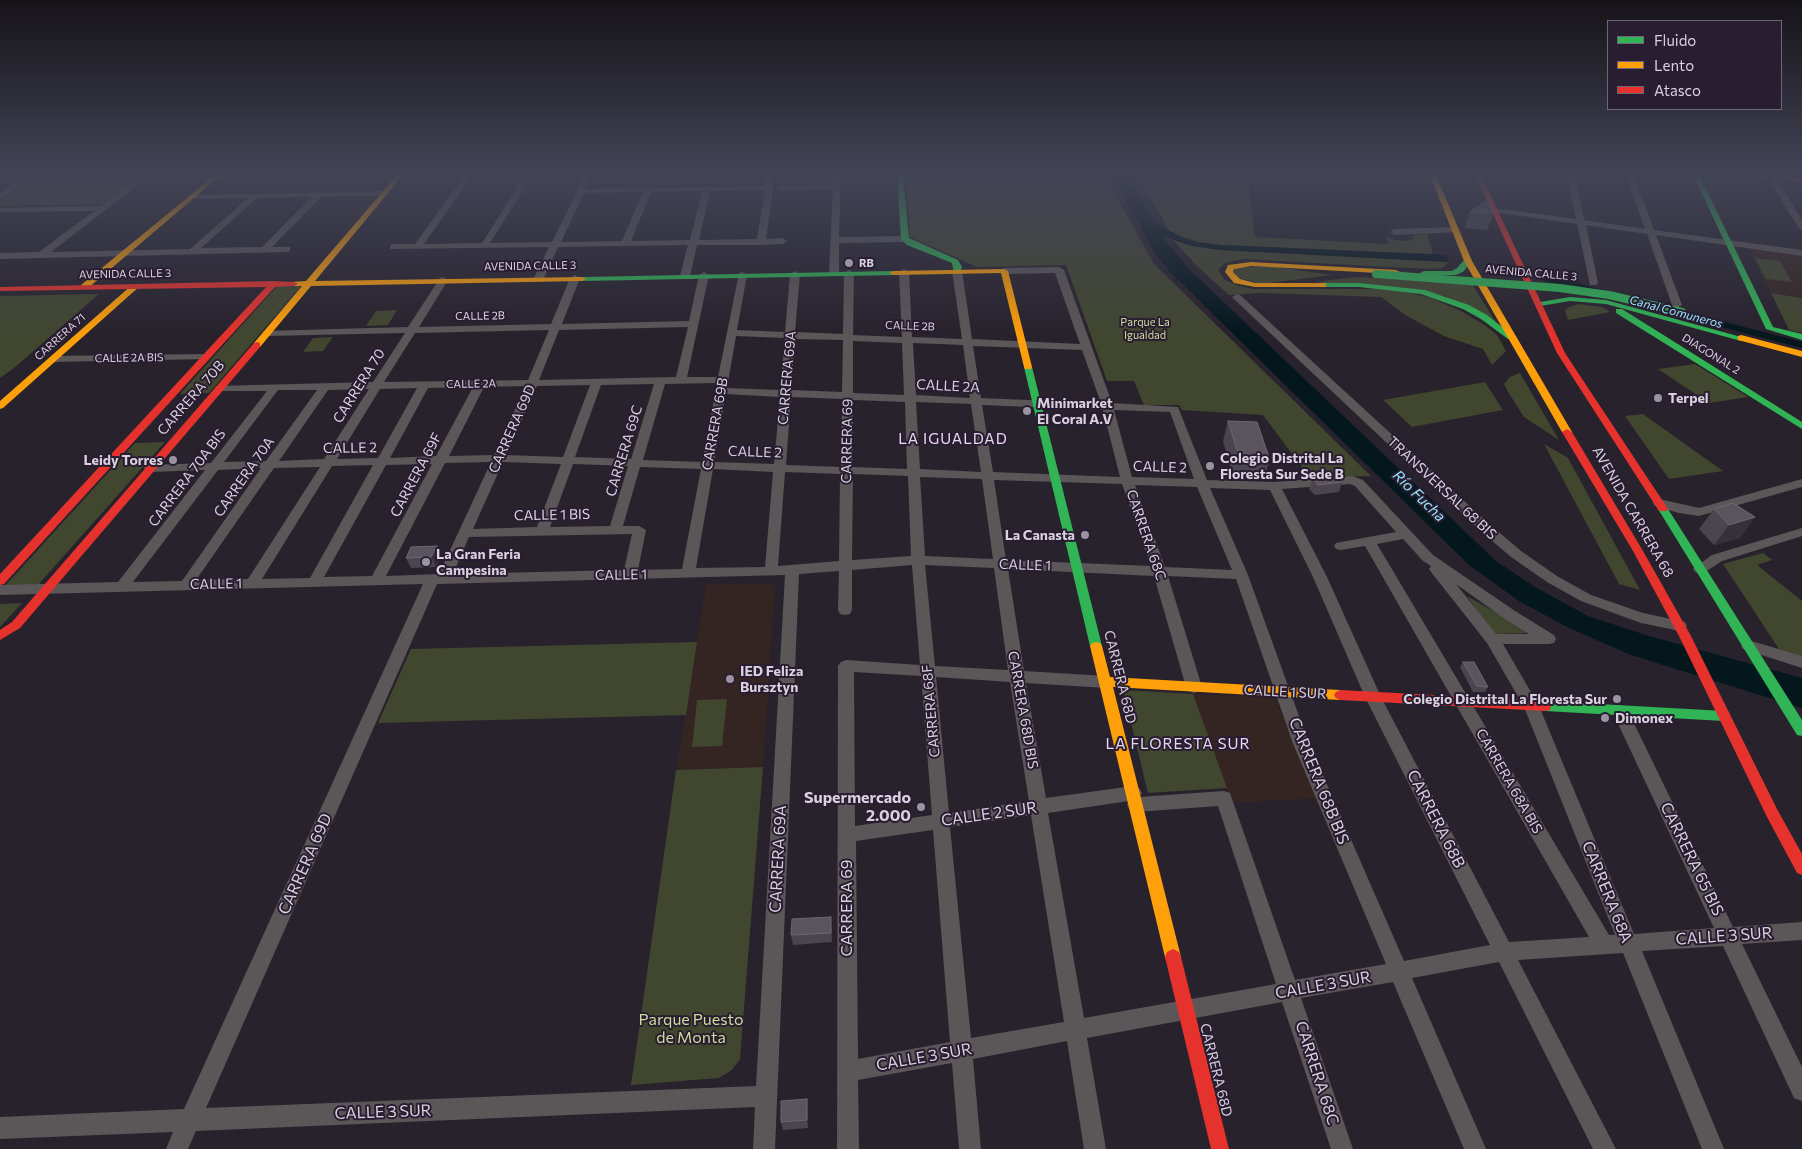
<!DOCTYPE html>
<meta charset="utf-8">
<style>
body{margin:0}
#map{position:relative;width:1802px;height:1149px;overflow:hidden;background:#28222c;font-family:Commissioner,sans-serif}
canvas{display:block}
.legend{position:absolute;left:1607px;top:20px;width:175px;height:90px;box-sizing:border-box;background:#291d31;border:1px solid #6f6576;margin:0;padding:6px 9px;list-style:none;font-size:15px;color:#d9d1de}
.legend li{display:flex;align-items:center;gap:10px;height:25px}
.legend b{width:25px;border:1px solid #6f6576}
</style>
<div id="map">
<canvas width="1802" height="1149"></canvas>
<ul class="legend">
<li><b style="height:6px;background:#30b455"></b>Fluido</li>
<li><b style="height:6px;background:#ff9f0a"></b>Lento</li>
<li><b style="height:6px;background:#e5322d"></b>Atasco</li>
</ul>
</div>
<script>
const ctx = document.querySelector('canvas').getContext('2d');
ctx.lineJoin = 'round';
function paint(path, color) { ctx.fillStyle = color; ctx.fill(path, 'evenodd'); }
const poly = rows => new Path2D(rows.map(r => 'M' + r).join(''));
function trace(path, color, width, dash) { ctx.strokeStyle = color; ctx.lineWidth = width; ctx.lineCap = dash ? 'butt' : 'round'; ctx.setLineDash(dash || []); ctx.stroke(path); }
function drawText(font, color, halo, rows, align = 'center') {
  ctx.font = font + ' Commissioner,sans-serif'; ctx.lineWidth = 4; ctx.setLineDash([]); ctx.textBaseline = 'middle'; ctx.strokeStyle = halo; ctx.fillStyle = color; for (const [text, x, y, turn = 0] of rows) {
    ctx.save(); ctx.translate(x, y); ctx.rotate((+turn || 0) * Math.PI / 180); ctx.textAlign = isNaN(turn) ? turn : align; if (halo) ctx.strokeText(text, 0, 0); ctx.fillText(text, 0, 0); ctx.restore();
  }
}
const education = poly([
 [1748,247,1802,255,1802,298,1771,293],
 [768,583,775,587,763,767,676,770,706,585],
 [1193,694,1274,697,1319,798,1231,803]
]);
const green = poly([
 [144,175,105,204,0,206,0,200,35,177],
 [906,175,1007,175,1013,177,1106,178,1154,264,1371,476,1310,478,1263,415,1182,410,1179,405,1144,405,1134,381,1107,381,1066,265,977,267,910,237],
 [1137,175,1247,175,1255,237,1388,244,1386,236,1395,240,1408,241,1413,239,1413,235,1427,234,1433,254,1221,245,1197,242,1170,232],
 [1173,240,1192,246,1221,250,1449,262,1442,268,1428,269,1243,259,1225,263,1218,270,1225,280,1239,286,1253,289,1376,289,1411,293,1431,298,1461,311,1486,326,1497,335,1506,351,1492,365,1483,349,1444,336,1407,316,1381,297,1263,293,1229,295,1198,267],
 [1755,258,1780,261,1792,282,1766,279],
 [1238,267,1276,267,1332,275,1262,284,1235,277,1233,269],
 [1357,277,1472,284,1495,321,1445,296,1315,282],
 [302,285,209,393,180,394,277,286],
 [1771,293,1802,298,1802,333,1789,330],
 [99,294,14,368,0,378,0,296],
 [1578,304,1602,307,1610,312,1568,320,1565,311,1567,308],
 [397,310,388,325,366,326,376,311],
 [333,337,323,351,303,352,313,338],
 [1695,364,1748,397,1709,403,1658,369],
 [1520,373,1559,440,1524,417,1508,392,1504,384,1510,377],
 [1485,382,1503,410,1412,427,1383,400],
 [1643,414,1723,471,1669,479,1625,416],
 [165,442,38,585,4,587,135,443],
 [1544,444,1568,458,1640,590,1619,584],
 [1763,553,1772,560,1757,565,1802,601,1802,657,1779,649,1723,564],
 [1467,596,1532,633,1493,634],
 [22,603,0,627,0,604],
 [697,642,686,715,378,723,411,649],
 [1123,690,1193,694,1227,788,1148,793],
 [727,699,722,746,692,747,697,700],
 [763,767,740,1059,732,1070,719,1078,631,1085,676,770]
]);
const water = poly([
 [1113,175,1128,175,1153,222,1180,236,1197,242,1221,245,1447,255,1449,262,1221,250,1192,246,1161,235,1189,269,1496,561,1535,587,1588,616,1649,636,1802,678,1802,708,1631,655,1567,627,1519,601,1469,565,1169,271,1153,250],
 [1545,275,1802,342,1802,348,1544,281]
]);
const street = poly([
 [28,175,37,175,0,199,0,193,28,175],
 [143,175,151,175,51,252,190,249,248,198,188,199,188,195,191,195,385,191,389,193,385,195,321,197,272,247,290,247,290,251,287,252,0,259,0,253,39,252,94,211,0,212,0,208,101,206,143,175],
 [312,197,262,247,201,248,257,198,312,197],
 [465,175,473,175,424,244,482,243,525,175,533,175,490,243,552,242,585,175,593,175,586,189,765,186,767,175,775,175,766,239,783,238,787,241,783,244,761,245,697,245,690,276,685,279,680,276,688,245,558,247,544,278,539,281,534,278,549,247,390,249,390,245,393,244,415,244,465,175],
 [765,190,757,239,699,240,710,191,765,190],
 [702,191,690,240,631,241,651,192,702,191],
 [643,192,622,241,561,242,584,193,643,192],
 [833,175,841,175,839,237,905,236,909,239,905,242,839,243,839,273,834,276,829,273,833,189,780,190,776,188,780,186,833,185,833,175],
 [1011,175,1098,175,1094,177,1015,177,1011,175],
 [1567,175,1575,175,1584,220,1645,229,1626,175,1634,175,1654,230,1802,250,1802,256,1656,235,1682,305,1677,308,1672,305,1647,234,1586,225,1598,283,1596,285,1590,285,1577,224,1494,212,1490,210,1494,208,1576,219,1567,175],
 [1766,175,1774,175,1802,220,1802,230,1798,227,1766,175],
 [1456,227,1459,228,1459,232,1394,235,1390,232,1394,229,1456,227],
 [1059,267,1064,270,1112,403,1178,407,1207,480,1274,482,1352,476,1363,480,1433,555,1515,611,1554,635,1556,639,1554,643,1549,644,1503,644,1539,706,1634,934,1714,928,1612,711,1614,707,1620,705,1626,707,1733,927,1802,922,1802,940,1742,944,1802,1067,1802,1101,1794,1098,1723,946,1642,951,1724,1149,1702,1149,1623,953,1518,960,1616,1149,1593,1149,1499,962,1412,978,1486,1149,1464,1149,1393,982,1301,998,1353,1149,1331,1149,1282,1002,1087,1038,1106,1149,1084,1149,1067,1041,973,1059,981,1149,959,1149,952,1063,858,1080,859,1149,837,1149,838,666,841,662,846,660,920,665,912,565,852,570,852,610,850,614,845,615,840,614,838,610,839,571,799,574,775,1149,753,1149,755,1107,196,1131,188,1149,166,1149,173,1132,0,1139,0,1117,184,1109,423,584,0,595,0,585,118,582,205,470,150,472,146,471,144,468,146,465,211,463,267,391,220,391,215,388,216,386,373,382,405,333,267,336,263,335,263,331,408,327,440,278,443,277,448,280,419,327,551,324,570,278,575,275,580,278,562,324,689,321,699,275,704,272,709,275,687,377,718,377,739,273,742,272,747,275,737,330,785,332,790,274,795,271,800,274,795,332,843,334,844,273,849,270,854,273,853,335,902,337,899,272,904,269,909,272,912,337,962,339,952,271,957,268,962,271,972,339,1080,344,1055,273,1004,274,999,271,1004,268,1059,267],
 [688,327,676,377,539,380,559,330,688,327],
 [549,330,528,380,384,382,415,333,549,330],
 [736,336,785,338,780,390,727,388,736,336],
 [795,339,843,340,842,392,791,390,795,339],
 [853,341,902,343,904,395,853,393,853,341],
 [913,343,963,345,970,398,916,395,913,343],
 [973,346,1082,350,1101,403,981,398,973,346],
 [717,383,702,462,643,460,665,384,717,383],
 [654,384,631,459,575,457,601,385,654,384],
 [590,385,563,457,506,455,537,386,590,385],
 [526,386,494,455,449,456,484,387,526,386],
 [473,387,436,456,390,458,428,388,473,387],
 [417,388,378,458,337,459,380,389,417,388],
 [369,389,324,459,279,461,328,390,369,389],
 [278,390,317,390,266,461,224,462,278,390],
 [726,394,780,397,774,464,714,462,726,394],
 [791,397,842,399,841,467,786,465,791,397],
 [853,400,905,402,907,469,853,467,853,400],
 [916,402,971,404,981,472,920,469,916,402],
 [982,405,1103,410,1120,477,993,472,982,405],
 [1114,410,1170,412,1194,479,1132,477,1114,410],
 [491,462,439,574,386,576,445,463,491,462],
 [503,462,561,464,537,527,473,529,503,462],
 [432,464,372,576,324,577,386,465,432,464],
 [573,464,628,466,610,526,550,527,573,464],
 [373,465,310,578,262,579,332,466,373,465],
 [320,467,248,579,196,580,274,468,320,467],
 [640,467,701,469,682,569,638,570,646,530,639,526,623,526,640,467],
 [261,468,182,581,133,582,218,470,261,468],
 [713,469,773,472,765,567,696,568,713,469],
 [785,472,840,474,839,561,778,566,785,472],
 [853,474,908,476,911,556,852,560,853,474],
 [920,477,982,479,993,559,925,556,920,477],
 [994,480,1122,484,1151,566,1006,560,994,480],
 [1350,484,1355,486,1396,532,1341,542,1336,543,1334,546,1336,549,1341,550,1365,546,1589,937,1509,942,1381,697,1327,577,1282,489,1350,484],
 [1135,485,1197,487,1232,570,1165,567,1135,485],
 [1210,488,1270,490,1313,577,1365,697,1490,945,1404,961,1308,741,1248,575,1210,488],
 [632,534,624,570,453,574,469,537,632,534],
 [1403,539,1423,561,1431,566,1429,569,1431,572,1487,643,1524,707,1615,935,1609,935,1377,544,1403,539],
 [925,565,994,568,1008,670,935,666,925,565],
 [1008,569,1154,576,1186,687,1189,691,1194,693,1199,691,1202,687,1168,576,1236,579,1292,741,1386,964,1295,980,1230,793,1224,791,1139,797,1142,793,1139,788,1133,786,1046,798,1026,683,1106,688,1111,686,1114,682,1111,678,1106,676,1024,671,1008,569],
 [785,575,756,1086,206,1108,437,584,785,575],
 [1456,584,1505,619,1529,634,1496,634,1456,584],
 [854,672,921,676,932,815,855,826,854,672],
 [936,677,1010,682,1029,801,949,813,936,677],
 [1129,801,1127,805,1130,810,1136,812,1218,806,1276,984,1084,1018,1048,813,1129,801],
 [1031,815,1064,1022,971,1038,950,827,1031,815],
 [933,830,950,1042,858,1059,856,841,933,830],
 [1237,294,1240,295,1486,521,1521,551,1557,576,1591,595,1643,613,1685,622,1687,626,1685,630,1680,631,1641,623,1581,601,1547,582,1511,557,1476,527,1234,299,1232,297,1237,294],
 [205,354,209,355,210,357,209,359,53,362,48,359,53,356,205,354],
 [1802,479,1802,487,1699,516,1679,513,1655,506,1653,503,1659,499,1699,508,1802,479],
 [1802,528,1802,536,1722,561,1705,572,1700,574,1695,572,1693,569,1712,555,1802,528],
 [1748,640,1802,656,1802,668,1743,649,1741,645,1743,641,1748,640]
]);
const fast = poly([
 [897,175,903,175,909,238,958,260,962,267,960,273,954,273,952,263,907,245,901,239,897,175],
 [1693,175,1699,175,1773,327,1802,334,1802,340,1766,329,1693,175],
 [1465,259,1472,261,1463,272,1456,275,1424,275,1420,273,1424,271,1452,271,1457,268,1465,259],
 [893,271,896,271,896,275,582,281,578,279,582,277,893,271],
 [1320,283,1359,283,1425,290,1469,305,1487,315,1515,337,1514,339,1508,339,1481,319,1463,309,1421,294,1359,287,1320,287,1320,283],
 [1570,297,1606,300,1745,338,1741,341,1606,304,1570,301,1540,306,1536,304,1540,302,1570,297],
 [1616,309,1622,309,1802,422,1802,429,1616,313,1616,309],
 [1028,364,1032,367,1102,646,1100,649,1096,650,1092,649,1090,646,1024,367,1028,364],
 [1663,506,1668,509,1802,720,1802,736,1797,735,1658,509,1663,506],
 [1545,701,1724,711,1729,712,1730,716,1729,720,1724,721,1545,711,1540,710,1539,706,1540,702,1545,701]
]);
const slow = poly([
 [215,175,221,175,87,289,81,289,81,285,215,175],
 [397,175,403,175,315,281,582,277,586,279,582,281,311,286,260,347,254,347,254,343,302,286,291,286,291,282,306,281,397,175],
 [1430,175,1436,175,1472,261,1572,432,1570,434,1567,435,1562,432,1464,261,1430,175],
 [1251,262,1396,270,1400,272,1396,274,1251,266,1234,269,1233,272,1240,279,1255,283,1326,283,1326,287,1255,287,1234,283,1225,272,1228,265,1251,262],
 [1004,269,1008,271,1032,367,1031,369,1025,369,1024,367,1001,273,893,275,889,273,893,271,1004,269],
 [133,284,140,286,3,408,0,409,0,401,133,284],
 [1741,335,1802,351,1802,357,1738,340,1738,336,1741,335],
 [1096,642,1100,643,1102,646,1110,677,1340,690,1344,692,1346,695,1344,698,1340,700,1113,687,1181,957,1179,962,1173,965,1167,962,1165,957,1090,646,1092,643,1096,642]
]);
const jam = poly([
 [1475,175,1481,175,1565,353,1668,509,1667,511,1659,511,1557,353,1475,175],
 [1757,175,1773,175,1802,178,1802,182,1760,177,1757,175],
 [274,281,294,282,298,284,294,286,275,287,4,584,0,585,0,574,266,287,0,291,0,287,274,281],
 [257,342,260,343,260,347,20,628,0,640,0,630,12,622,254,343,257,342],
 [1567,429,1572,432,1643,551,1691,636,1777,809,1802,854,1802,875,1797,873,1767,817,1679,636,1633,551,1562,432,1567,429],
 [1340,690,1545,701,1550,702,1551,706,1550,710,1545,711,1340,700,1336,698,1334,695,1336,692,1340,690],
 [1173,949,1179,952,1181,957,1229,1149,1211,1149,1165,957,1167,952,1173,949]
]);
const fastBridge = poly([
 [1376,274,1560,288,1609,295,1682,312]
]);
const wall = poly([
 [916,175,957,175,938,182,917,183],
 [1470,212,1494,213,1487,230,1464,228],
 [1228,421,1270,460,1263,480,1234,479,1223,441],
 [1313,479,1342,482,1339,492,1315,495,1309,489],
 [1714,509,1755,517,1740,538,1714,545,1699,529],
 [437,546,441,556,436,567,411,568,406,558],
 [1463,662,1488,687,1485,692,1473,692,1460,667],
 [831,917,832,942,793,945,791,935],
 [807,1099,808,1107,808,1128,783,1130,781,1122]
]);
const shadedWall = poly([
 [938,175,957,175,938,182],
 [1755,517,1740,538,1714,545,1729,525],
 [437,546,441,556,436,567,431,557],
 [807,1099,808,1107,808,1128,807,1120]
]);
const building = poly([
 [1487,200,1494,213,1470,212,1487,200],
 [1228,421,1257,422,1270,460,1240,459,1228,421],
 [1338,477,1342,482,1318,485,1313,479,1338,477],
 [1733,503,1755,517,1729,525,1714,509,1733,503],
 [437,546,431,557,406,558,411,547,437,546],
 [1463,662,1474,662,1488,687,1477,686,1463,662],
 [831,917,831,933,791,935,792,919,831,917],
 [807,1099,807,1120,781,1122,781,1101,807,1099]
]);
const markers = [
 [849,263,5,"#9b94a0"],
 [1658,398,5,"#9b94a0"],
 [1027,411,5,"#9b94a0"],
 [173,460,5,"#9b94a0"],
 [1210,466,5,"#9b94a0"],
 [1085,535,5,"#9b94a0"],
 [426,562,5,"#9b94a0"],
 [730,679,5,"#9b94a0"],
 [1617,699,5,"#9b94a0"],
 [1605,718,5,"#9b94a0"],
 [921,807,5,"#9b94a0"]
];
const farPoinames = [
 ["RB",859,263]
];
const farStreetnames = [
 ["AVENIDA CALLE 3",530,266,-1],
 ["AVENIDA CALLE 3",1531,273,5],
 ["AVENIDA CALLE 3",125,274,-1],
 ["CALLE 2B",480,316,-1],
 ["CALLE 2B",910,326,2],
 ["CARRERA 71",60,337,-42],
 ["DIAGONAL 2",1711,354,32],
 ["CALLE 2A BIS",129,358,-1],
 ["CALLE 2A",471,384,-1]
];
const farParknames = [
 ["Parque La",1145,322],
 ["Igualdad",1145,335]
];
const farWaternames = [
 ["Canal Comuneros",1676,312,15]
];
const streetNames = [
 ["CARRERA 69A",787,378,-85],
 ["CARRERA 70",359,386,-58],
 ["CALLE 2A",948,386,3],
 ["CARRERA 70B",191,398,-49],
 ["CARRERA 69B",715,424,-80],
 ["CARRERA 69D",512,429,-66],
 ["CARRERA 69",847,441,-89],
 ["CALLE 2",350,448,-1],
 ["CARRERA 69C",624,451,-73],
 ["CALLE 2",755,452,2],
 ["CALLE 2",1160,467,2],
 ["CARRERA 69F",416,475,-62],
 ["CARRERA 70A",244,477,-55],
 ["CARRERA 70A BIS",187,478,-53],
 ["TRANSVERSAL 68 BIS",1442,488,43],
 ["AVENIDA CARRERA 68",1633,512,60],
 ["CALLE 1 BIS",552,515,-1],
 ["CARRERA 68C",1146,535,71],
 ["CALLE 1",1025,565,2],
 ["CALLE 1",621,575,-1],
 ["CALLE 1",216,584,-1],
 ["CARRERA 68D",1120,677,76],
 ["CALLE 1 SUR",1285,692,3],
 ["CARRERA 68D BIS",1023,710,80],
 ["CARRERA 68F",931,711,-95],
 ["CARRERA 68A BIS",1509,781,60],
 ["CARRERA 68D",1216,1070,76]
];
const poiNames = [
 ["Terpel",1668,398],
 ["Minimarket",1037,403],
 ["El Coral A.V",1037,419],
 ["Colegio Distrital La",1220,458],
 ["Floresta Sur Sede B",1220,474],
 ["Leidy Torres",163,460,"right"],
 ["La Canasta",1075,535,"right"],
 ["La Gran Feria",436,554],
 ["Campesina",436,570],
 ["IED Feliza",740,671],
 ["Bursztyn",740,687],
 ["Colegio Distrital La Floresta Sur",1607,699,"right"],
 ["Dimonex",1615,718]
];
const neighbourhoodNames = [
 ["LA IGUALDAD",953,439],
 ["LA FLORESTA SUR",1178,744]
];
const waterNames = [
 ["Río Fucha",1419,496,44]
];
const nearStreetnames = [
 ["CARRERA 68B BIS",1319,781,68],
 ["CALLE 2 SUR",989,814,-8],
 ["CARRERA 68B",1436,819,63],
 ["CARRERA 69A",778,859,-87],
 ["CARRERA 65 BIS",1692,859,64],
 ["CARRERA 69D",305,864,-66],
 ["CARRERA 68A",1607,892,68],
 ["CARRERA 69",847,908,-90],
 ["CALLE 3 SUR",1724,936,-4],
 ["CALLE 3 SUR",1323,985,-10],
 ["CALLE 3 SUR",924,1057,-10],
 ["CARRERA 68C",1317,1073,72],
 ["CALLE 3 SUR",383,1112,-2]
];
const nearPoinames = [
 ["Supermercado",911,798],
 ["2.000",911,816]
];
const nearParknames = [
 ["Parque Puesto",691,1020],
 ["de Monta",691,1038]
];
paint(education, '#352522');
paint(green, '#41462f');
paint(water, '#04171d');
paint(street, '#5b5658');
paint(fast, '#30b455');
paint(slow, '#ff9f0a');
paint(jam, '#e5322d');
trace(fastBridge, '#30b455', 8);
paint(wall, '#4a454e');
paint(shadedWall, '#36303a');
paint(building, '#59545d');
trace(building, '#6d6772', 1);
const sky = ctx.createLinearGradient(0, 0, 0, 336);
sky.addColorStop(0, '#161318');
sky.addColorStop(0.52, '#424456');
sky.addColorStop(1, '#42445600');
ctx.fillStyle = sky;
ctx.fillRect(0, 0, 1802, 336);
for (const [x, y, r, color] of markers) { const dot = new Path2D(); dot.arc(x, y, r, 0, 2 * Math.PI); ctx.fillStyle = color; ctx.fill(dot); trace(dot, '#291d31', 2); }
drawText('bold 11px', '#d9d1de', '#291d31', farPoinames, 'left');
drawText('11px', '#d9d1de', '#291d31', farStreetnames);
drawText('11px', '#ccdc9d', '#291d31', farParknames);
drawText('italic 12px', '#93e3f8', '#291d31', farWaternames);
drawText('14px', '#d9d1de', '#291d31', streetNames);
drawText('bold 14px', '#d9d1de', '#291d31', poiNames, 'left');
ctx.letterSpacing = '1px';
drawText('15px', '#e8d8f2', '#291d31', neighbourhoodNames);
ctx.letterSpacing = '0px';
drawText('italic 15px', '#93e3f8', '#291d31', waterNames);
drawText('16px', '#d9d1de', '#291d31', nearStreetnames);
drawText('bold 16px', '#d9d1de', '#291d31', nearPoinames, 'right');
drawText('16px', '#ccdc9d', '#291d31', nearParknames);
</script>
